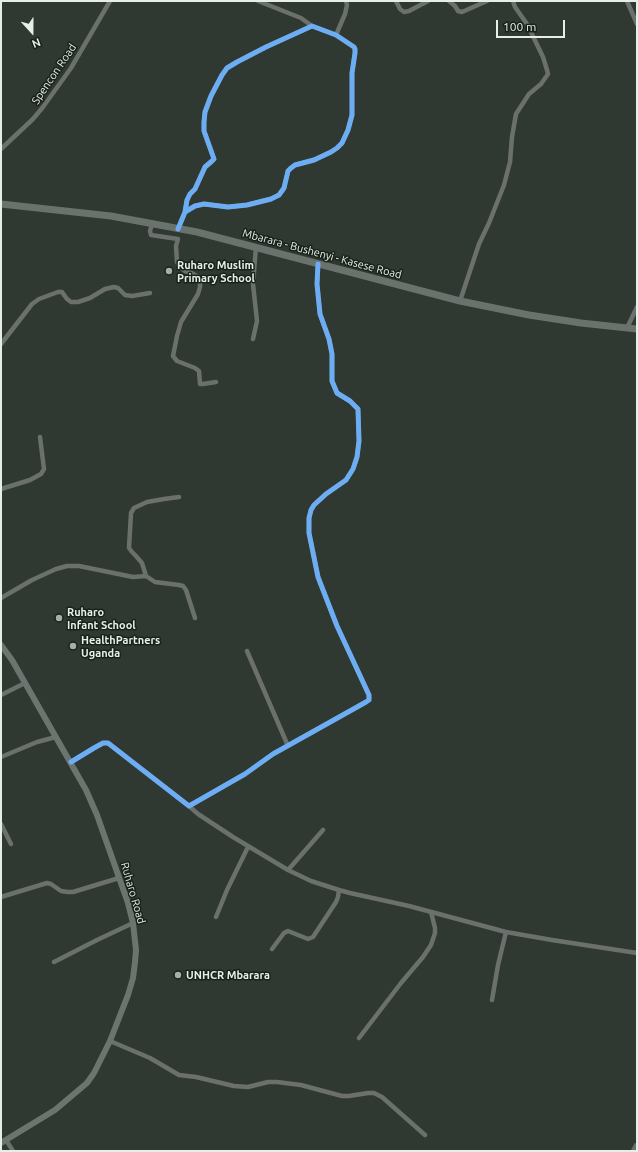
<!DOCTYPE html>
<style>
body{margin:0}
#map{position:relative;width:638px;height:1152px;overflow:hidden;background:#2f3831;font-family:Ubuntu,sans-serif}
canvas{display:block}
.frame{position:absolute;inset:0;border:2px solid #e5efe7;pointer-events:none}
.north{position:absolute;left:12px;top:12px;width:40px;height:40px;-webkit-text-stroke:3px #19211b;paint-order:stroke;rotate:159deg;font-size:11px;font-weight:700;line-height:16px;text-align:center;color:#e5efe7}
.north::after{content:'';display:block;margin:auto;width:14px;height:18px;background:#e5efe7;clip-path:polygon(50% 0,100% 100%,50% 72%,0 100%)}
.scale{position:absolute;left:496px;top:20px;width:69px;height:18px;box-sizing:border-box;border:2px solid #e5efe7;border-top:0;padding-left:5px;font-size:12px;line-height:14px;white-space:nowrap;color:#e5efe7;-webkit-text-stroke:3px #19211b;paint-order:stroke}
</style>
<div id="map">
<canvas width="638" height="1152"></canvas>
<div class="frame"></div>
<div class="north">N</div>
<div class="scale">100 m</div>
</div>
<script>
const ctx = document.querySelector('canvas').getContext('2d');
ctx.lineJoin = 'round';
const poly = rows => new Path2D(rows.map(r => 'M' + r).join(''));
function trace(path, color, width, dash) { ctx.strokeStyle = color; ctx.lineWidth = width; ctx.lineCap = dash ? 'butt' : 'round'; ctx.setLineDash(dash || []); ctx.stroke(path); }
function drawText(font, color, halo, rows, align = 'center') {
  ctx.font = font + ' Ubuntu,sans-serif'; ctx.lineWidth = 3; ctx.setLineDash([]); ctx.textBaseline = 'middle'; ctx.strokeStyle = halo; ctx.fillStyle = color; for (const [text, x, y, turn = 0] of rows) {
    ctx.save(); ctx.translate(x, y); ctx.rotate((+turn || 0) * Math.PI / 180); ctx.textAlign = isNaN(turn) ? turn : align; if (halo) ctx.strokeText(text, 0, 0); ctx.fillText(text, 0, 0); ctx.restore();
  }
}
const street = poly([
 [258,1,301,18,312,26],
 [396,1,400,9,404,12,409,11,428,1],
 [449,1,455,6,458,11,462,12,487,1],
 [627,1,637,24],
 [336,35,345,14,347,5,346,1],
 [1,149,33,119,43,107,71,68,110,1],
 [152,224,150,231,151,235,178,239,176,246,177,262,180,267,185,271,192,273,198,277,200,283,200,287,198,294,181,322,177,336,173,356,177,361,195,368,199,371,200,384,203,384,216,382],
 [178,229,185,212,195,206,204,204,228,207,247,205,271,199,279,195,284,188,288,171,291,168,295,165,314,160,331,152,337,148,342,143,348,130,352,115,352,73,355,53,355,49,354,47,336,35,312,26,266,47,237,62,227,68,222,75,211,96,205,112,204,122,204,131,214,159,212,161,205,167,195,189,190,194,187,200,185,212],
 [460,301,479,244,489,223,504,185,510,162,512,137,516,114,529,94,541,84,548,74,547,70,543,57,527,24,515,7,513,1],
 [627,328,637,307],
 [253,339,257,321,253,284,256,247],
 [1,344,32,304,39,299,58,292,62,292,67,299,71,302,78,302,90,298,105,289,114,287,118,288,125,295,132,296,150,293],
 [1,489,30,480,41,474,44,469,40,437],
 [146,576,142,563,136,556,132,552,129,548,131,513,134,508,147,502,164,499,179,497],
 [1,598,32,580,56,569,67,566,79,566,133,577,146,576,155,582,179,585,183,586,186,590,195,618],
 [247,651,288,746],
 [1,695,25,683],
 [1,757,37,742,56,737],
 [71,762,94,748,103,743,108,743,189,806,245,774,273,754,366,702,369,700,369,695,337,626,318,577,309,533,309,518,311,510,314,505,326,494,346,480,353,469,357,457,359,441,358,409,350,401,337,393,332,381,332,354,329,339,320,314,317,284,318,264],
 [189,806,198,814,233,837,288,870,311,881,339,890,350,893,409,906,506,932,552,940,637,953],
 [1,824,11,844],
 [288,870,323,830],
 [1,897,47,883,51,884,61,891,68,892,73,892,119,878],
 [216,917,227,890,248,847],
 [272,949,284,933,288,931,308,939,313,937,336,902,338,897,339,890],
 [54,962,97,940,133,923],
 [492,1000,498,965,506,932],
 [359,1038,401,983,423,957,431,945,435,933,435,928,431,912],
 [110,1041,150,1058,179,1075,196,1077,234,1086,248,1087,268,1082,277,1082,301,1085,342,1096,349,1096,368,1093,374,1093,382,1097,425,1135],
 [6,1140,13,1151]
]);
const secondary = poly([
 [1,645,12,660,86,790,97,815,128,903,133,923,136,950,135,962,133,978,128,995,110,1041,94,1073,87,1083,55,1110,1,1143]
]);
const primary = poly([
 [1,204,111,216,197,232,460,301,529,315,581,323,637,329]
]);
const highway = poly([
 [635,1151,637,1147]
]);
const cycleway = poly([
 [178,229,185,212,195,206,204,204,228,207,247,205,271,199,279,195,284,188,288,171,291,168,295,165,314,160,331,152,337,148,342,143,348,130,352,115,352,73,355,53,355,49,354,47,336,35,312,26,266,47,237,62,227,68,222,75,211,96,205,112,204,122,204,131,214,159,212,161,205,167,195,189,190,194,187,200,185,212],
 [71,762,94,748,103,743,108,743,189,806,245,774,273,754,366,702,369,700,369,695,337,626,318,577,309,533,309,518,311,510,314,505,326,494,346,480,353,469,357,457,359,441,358,409,350,401,337,393,332,381,332,354,329,339,320,314,317,284,318,264]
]);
const markers = [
 [169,271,4,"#a5afa7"],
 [59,618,4,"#a5afa7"],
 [73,646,4,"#a5afa7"],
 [178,975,4,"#a5afa7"]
];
const streetNames = [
 ["Spencon Road",54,74,-56],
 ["Mbarara - Bushenyi - Kasese Road",322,254,15],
 ["Ruharo Road",133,893,74]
];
const poiNames = [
 ["Ruharo Muslim",177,265],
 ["Primary School",177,278],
 ["Ruharo",67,612],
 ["Infant School",67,625],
 ["HealthPartners",81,640],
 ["Uganda",81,653],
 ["UNHCR Mbarara",186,975]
];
trace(street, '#6b706d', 4.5);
trace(secondary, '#6c746f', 6);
trace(primary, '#6a726d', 7);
trace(highway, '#666e69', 8);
trace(cycleway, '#6dadf4', 5);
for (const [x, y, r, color] of markers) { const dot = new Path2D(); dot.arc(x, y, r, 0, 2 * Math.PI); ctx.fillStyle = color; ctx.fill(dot); trace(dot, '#19211b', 1.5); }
drawText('11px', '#e5efe7', '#19211b', streetNames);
drawText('bold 11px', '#e5efe7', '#19211b', poiNames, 'left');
</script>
